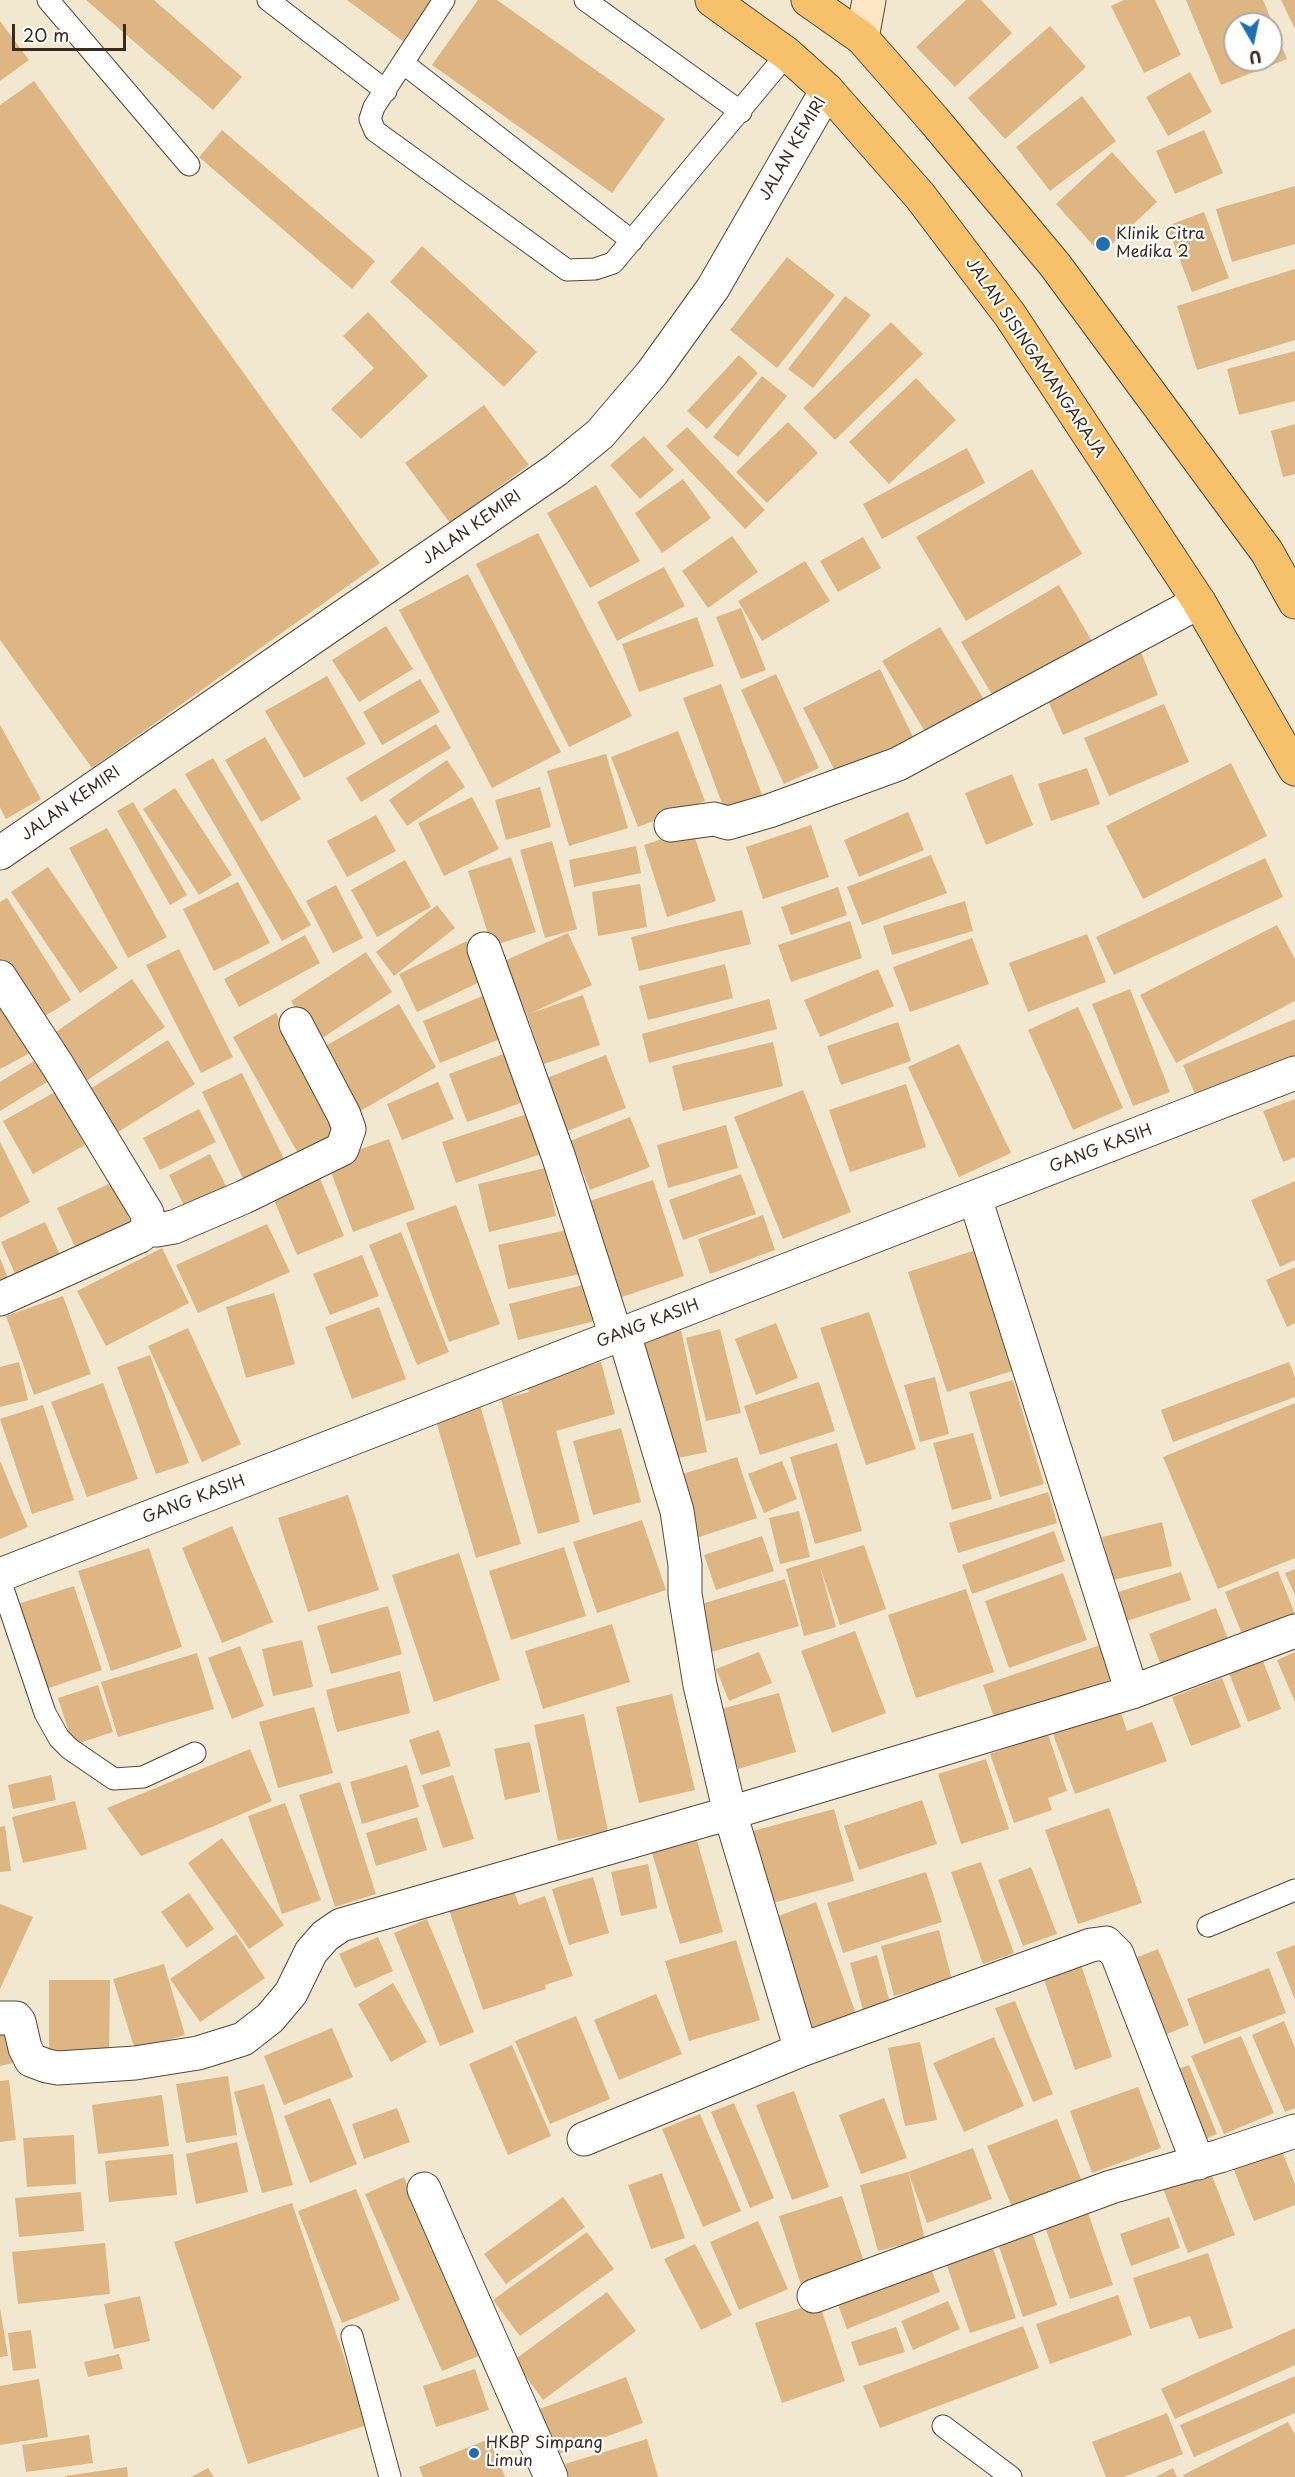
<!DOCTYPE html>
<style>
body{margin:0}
#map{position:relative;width:1295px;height:2477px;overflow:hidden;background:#f2e8d0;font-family:"Playpen Sans",sans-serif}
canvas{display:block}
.north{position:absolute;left:1223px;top:12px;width:60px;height:60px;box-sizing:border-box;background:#fff;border:2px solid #b1aaa5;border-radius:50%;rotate:171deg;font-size:16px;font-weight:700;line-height:24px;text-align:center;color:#3b2a1e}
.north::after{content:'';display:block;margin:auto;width:21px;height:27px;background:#1f6fb2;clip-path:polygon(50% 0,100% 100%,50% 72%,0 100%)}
.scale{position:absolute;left:12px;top:24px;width:114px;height:27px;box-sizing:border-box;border:3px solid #3b2a1e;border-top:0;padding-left:8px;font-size:18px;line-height:21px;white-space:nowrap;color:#3b2a1e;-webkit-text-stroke:4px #fff;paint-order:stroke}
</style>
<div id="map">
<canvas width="1295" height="2477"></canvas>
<div class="north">U</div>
<div class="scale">20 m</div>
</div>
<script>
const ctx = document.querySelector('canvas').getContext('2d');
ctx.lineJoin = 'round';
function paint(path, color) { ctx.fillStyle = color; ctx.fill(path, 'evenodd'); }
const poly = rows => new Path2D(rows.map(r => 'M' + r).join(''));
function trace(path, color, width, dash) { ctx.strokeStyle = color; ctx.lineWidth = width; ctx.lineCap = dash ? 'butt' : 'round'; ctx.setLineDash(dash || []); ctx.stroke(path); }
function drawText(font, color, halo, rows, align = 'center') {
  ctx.font = font + ' "Playpen Sans",sans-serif'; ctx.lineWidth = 4.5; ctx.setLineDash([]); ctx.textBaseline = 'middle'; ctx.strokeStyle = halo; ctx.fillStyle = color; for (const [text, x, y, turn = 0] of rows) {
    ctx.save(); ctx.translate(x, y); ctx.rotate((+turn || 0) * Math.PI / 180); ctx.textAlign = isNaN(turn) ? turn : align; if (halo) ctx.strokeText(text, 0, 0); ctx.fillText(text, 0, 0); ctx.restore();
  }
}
const building = poly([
 [86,0,154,0,242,77,213,110],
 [347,0,435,0,404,42],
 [478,0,497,0,665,119,612,193,432,65],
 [966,0,981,0,1012,33,955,87,916,47],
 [1124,0,1155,0,1181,55,1144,73,1111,6],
 [1186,0,1263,0,1287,59,1221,85],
 [1235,24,1271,24,1271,60,1235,60],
 [1281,0,1295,0,1295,29],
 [0,21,29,60,0,81],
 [1050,26,1086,67,1005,139,968,98],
 [1190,72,1212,112,1168,136,1146,97],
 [34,81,380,563,92,768,0,640,0,105],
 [1082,96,1116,141,1050,191,1016,147],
 [222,130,375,261,352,289,199,157],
 [1204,130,1223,173,1175,194,1156,151],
 [1112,152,1157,202,1101,254,1056,204],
 [1295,186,1295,244,1232,262,1216,209],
 [1204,212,1229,278,1192,292,1167,226],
 [422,246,537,352,504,387,390,282],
 [787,257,835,295,777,368,730,330],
 [1295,269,1295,340,1197,370,1177,306],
 [845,296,871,315,813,388,788,369],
 [368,312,428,376,361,439,331,409,374,368,343,336],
 [891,322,923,354,835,440,803,408],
 [1295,351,1295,401,1239,415,1227,369],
 [739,355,758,373,707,429,687,411],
 [762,376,787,396,738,457,713,437],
 [916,378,956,420,889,484,849,442],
 [484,405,529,465,450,523,405,463],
 [788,422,818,453,767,503,736,472],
 [1295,424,1295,474,1283,477,1271,431],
 [687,427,765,510,745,529,666,446],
 [644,436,674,470,640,499,610,465],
 [967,448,985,483,882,539,863,504],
 [1032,469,1082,554,966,621,916,537],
 [683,479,711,518,662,553,635,513],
 [596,485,640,561,590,588,547,513],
 [538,533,632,716,569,747,476,564],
 [732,536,758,572,708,608,682,571],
 [863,537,881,568,838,592,820,561],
 [805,561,830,601,762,641,738,601],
 [664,567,685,606,617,641,597,602],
 [468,574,561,752,492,788,399,610],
 [1059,585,1093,643,995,700,961,642],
 [741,608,766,670,741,679,716,617],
 [697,617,714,666,639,692,622,644],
 [386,626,413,669,359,702,332,660],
 [940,627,985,701,927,735,882,661],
 [1139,647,1158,695,1063,735,1042,687],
 [880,669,916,743,840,781,803,708],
 [776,674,819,768,784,784,741,690],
 [327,676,366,744,304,778,265,711],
 [420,679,440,712,382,745,363,712],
 [721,684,765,803,727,817,683,698],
 [1164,704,1189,762,1109,796,1084,738],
 [436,724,451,748,361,802,346,778],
 [0,725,41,799,6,819,0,807],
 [678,731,705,801,638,827,611,757],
 [265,737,301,799,261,822,225,760],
 [606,754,628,828,569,846,547,771],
 [213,758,311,925,282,941,185,774],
 [447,760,465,787,407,826,389,800],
 [1231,763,1267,836,1143,899,1106,826],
 [1087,768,1100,804,1051,821,1038,784],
 [1012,774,1033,825,986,845,965,793],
 [540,787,551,827,506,840,495,800],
 [175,788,232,875,199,895,143,809],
 [472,797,499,849,444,876,418,823],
 [133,802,187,895,170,905,117,811],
 [908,812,924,850,859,877,844,840],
 [376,815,396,851,347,877,327,841],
 [811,825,829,877,763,899,746,847],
 [107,828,167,937,128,958,69,848],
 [692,829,716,901,667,917,644,845],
 [552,841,577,929,545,938,520,850],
 [636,846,641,873,574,887,569,860],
 [931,855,947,893,862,925,847,887],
 [511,857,536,932,492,946,468,871],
 [1265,858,1283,897,1114,975,1096,937],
 [405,860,431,907,377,937,351,890],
 [48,867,118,968,80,993,11,892],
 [238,882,270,943,214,971,183,909],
 [640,884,647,927,598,936,592,892],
 [336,885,363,938,333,953,306,901],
 [838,887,847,915,791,935,781,907],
 [7,898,71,1000,37,1021,0,961,0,902],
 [965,901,973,931,892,955,883,926],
 [437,905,455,928,394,976,376,952],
 [742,910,751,944,639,971,631,937],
 [850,921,862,958,791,982,778,945],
 [1277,925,1295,959,1295,1001,1176,1063,1140,995],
 [568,933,592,985,531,1013,583,995,600,1045,544,1064,527,1015,504,961],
 [1087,934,1106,982,1028,1012,1009,963],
 [305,935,320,963,239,1007,224,979],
 [972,938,989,984,910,1012,893,967],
 [467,941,486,979,417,1012,399,974],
 [179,949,233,1057,201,1073,146,965],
 [366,952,392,992,318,1041,291,1001],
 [725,964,733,998,648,1020,639,986],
 [878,969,894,1006,820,1037,804,1000],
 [132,979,165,1027,82,1084,50,1036],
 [1130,989,1170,1092,1133,1106,1092,1004],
 [492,992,510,1035,440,1063,423,1021],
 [0,995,32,1052,0,1069],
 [769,999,777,1029,649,1063,642,1034],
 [399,1004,436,1067,357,1113,320,1049],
 [1078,1007,1123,1108,1073,1130,1028,1030],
 [276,1013,343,1133,300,1157,233,1037],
 [1295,1019,1295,1058,1197,1099,1183,1065],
 [898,1022,911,1061,841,1085,827,1046],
 [168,1040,195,1084,118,1132,90,1089],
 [773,1042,783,1086,683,1111,672,1066],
 [959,1044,1011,1153,959,1177,908,1067],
 [514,1050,532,1099,467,1122,449,1074],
 [606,1055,626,1108,565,1132,544,1079],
 [42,1056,55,1077,0,1111,0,1082],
 [242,1073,286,1163,245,1183,202,1092],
 [438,1082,454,1119,402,1140,387,1104],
 [906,1084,926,1147,850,1172,829,1110],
 [803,1090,851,1212,783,1239,734,1117],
 [55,1092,85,1145,33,1174,3,1121],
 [1295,1099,1295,1157,1283,1162,1263,1111],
 [199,1109,216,1142,160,1170,143,1138],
 [530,1113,544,1153,456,1183,442,1142],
 [630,1117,650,1167,590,1190,570,1141],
 [726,1125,738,1168,668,1188,657,1145],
 [389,1139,415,1209,353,1232,327,1161],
 [0,1142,30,1202,0,1218],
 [210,1154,228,1190,186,1210,169,1175],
 [545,1168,556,1216,489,1232,478,1184],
 [741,1174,756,1214,683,1240,669,1200],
 [319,1176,344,1236,297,1255,272,1195],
 [653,1180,684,1276,619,1298,587,1202],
 [1295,1181,1295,1260,1280,1267,1251,1200],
 [113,1182,132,1225,77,1251,57,1208],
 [456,1205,500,1324,449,1342,406,1223],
 [763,1215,775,1250,710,1274,698,1239],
 [45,1222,62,1259,17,1278,1,1242],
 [267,1224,290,1272,198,1313,176,1265],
 [572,1229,581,1274,508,1289,498,1245],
 [401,1232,449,1352,417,1365,369,1245],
 [162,1248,189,1303,106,1346,77,1291],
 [982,1248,1021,1368,947,1392,908,1272],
 [362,1255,379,1296,330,1315,313,1274],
 [0,1258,10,1283,0,1287],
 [1295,1267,1295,1323,1287,1327,1266,1280],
 [590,1283,599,1320,518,1340,509,1304],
 [274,1293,295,1364,246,1378,226,1307],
 [63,1296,91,1374,34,1395,6,1316],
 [379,1307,406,1379,352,1399,325,1327],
 [869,1312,916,1449,866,1465,820,1328],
 [776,1323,798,1378,756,1395,735,1339],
 [188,1328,241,1444,202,1462,148,1346],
 [720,1329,741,1413,706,1421,686,1338],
 [681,1330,707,1452,668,1460,643,1338],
 [150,1355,189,1463,156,1474,117,1367],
 [19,1362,28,1400,0,1407,0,1367],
 [601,1362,615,1414,556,1431,580,1522,538,1534,501,1399,529,1392,526,1383],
 [1289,1362,1295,1377,1295,1397,1173,1442,1161,1410],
 [935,1377,949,1434,920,1442,904,1385],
 [1013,1380,1044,1484,1000,1497,969,1392],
 [819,1382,835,1431,760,1455,744,1406],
 [103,1383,138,1479,87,1497,51,1402],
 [479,1402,521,1544,476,1558,434,1414],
 [1295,1403,1295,1558,1218,1589,1163,1457],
 [43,1405,74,1500,32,1514,0,1419],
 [621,1428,641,1502,593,1515,573,1441],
 [973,1433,992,1499,952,1510,933,1443],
 [837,1443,862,1531,815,1544,790,1457],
 [737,1457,757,1518,693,1539,673,1477],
 [0,1461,28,1527,0,1539],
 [782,1461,797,1499,764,1513,748,1474],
 [1048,1492,1057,1523,958,1553,949,1523],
 [348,1495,379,1590,308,1612,278,1518],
 [799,1511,810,1557,780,1564,769,1518],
 [642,1520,666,1590,597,1613,573,1542],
 [1162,1522,1172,1566,1113,1580,1102,1537],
 [232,1526,273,1622,222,1643,182,1548],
 [1054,1531,1065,1561,972,1594,962,1565],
 [762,1536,774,1571,716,1590,704,1555],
 [864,1545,886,1609,840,1625,820,1567,836,1627,804,1636,786,1569],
 [564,1547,586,1616,511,1640,489,1571],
 [149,1548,182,1647,111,1671,78,1571],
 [459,1553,500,1680,434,1702,392,1575],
 [1295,1569,1295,1595,1285,1573],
 [1278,1571,1295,1614,1295,1620,1244,1639,1225,1592],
 [1181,1572,1191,1600,1121,1623,1112,1594],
 [1063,1573,1087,1640,1009,1668,985,1601],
 [785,1579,799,1626,705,1654,691,1607],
 [74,1586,102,1670,46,1689,18,1604],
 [966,1589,994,1672,916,1698,888,1615],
 [388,1606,402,1654,331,1674,317,1626],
 [1216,1608,1230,1644,1163,1671,1149,1634],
 [612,1624,630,1682,543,1709,525,1651],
 [855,1631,886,1713,832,1733,801,1651],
 [302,1640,313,1687,273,1696,262,1649],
 [1103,1644,1115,1678,995,1720,983,1685],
 [240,1646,264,1706,232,1719,208,1658],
 [759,1652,772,1683,729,1701,716,1669],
 [1295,1652,1295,1702,1277,1660],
 [197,1653,214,1709,118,1737,101,1682],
 [1263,1661,1281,1709,1248,1722,1229,1673],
 [400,1671,410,1713,337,1732,326,1690],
 [1222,1678,1241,1727,1191,1746,1172,1697],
 [98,1685,113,1732,73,1745,58,1698],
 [779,1693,796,1752,738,1769,721,1709],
 [672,1694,695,1790,639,1803,616,1707],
 [314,1707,333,1773,278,1788,259,1722],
 [1119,1708,1127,1731,1152,1722,1167,1761,1075,1794,1052,1731],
 [584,1714,608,1831,558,1841,534,1725],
 [439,1730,451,1766,421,1775,409,1740],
 [1048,1734,1067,1791,1048,1798,1052,1810,1014,1823,990,1754],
 [530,1742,540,1792,505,1800,494,1749],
 [250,1749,272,1801,207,1829,141,1856,107,1808],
 [986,1759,1009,1829,961,1844,938,1774],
 [407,1765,419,1807,362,1824,350,1782],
 [51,1775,56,1800,13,1809,8,1785],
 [453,1775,474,1839,443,1848,422,1785],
 [340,1782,376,1894,335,1907,299,1795],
 [922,1800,937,1844,859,1870,844,1826],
 [75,1801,87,1849,23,1863,12,1817],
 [285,1803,321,1900,282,1914,248,1816],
 [1109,1808,1142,1903,1078,1924,1045,1830],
 [834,1809,854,1881,762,1906,742,1834],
 [417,1817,427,1850,376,1866,366,1833],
 [5,1826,11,1871,0,1872,0,1827],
 [696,1837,723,1932,680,1944,651,1850],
 [222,1838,284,1925,249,1949,188,1863],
 [981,1862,1014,1953,983,1964,951,1872],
 [648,1864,657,1908,621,1916,611,1872],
 [1031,1867,1057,1934,1023,1946,998,1880],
 [926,1872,942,1922,843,1953,827,1903],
 [593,1877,609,1933,569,1945,552,1889],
 [513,1889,519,1905,545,1896,573,1976,545,1985,546,1989,483,2010,449,1910],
 [189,1893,214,1929,187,1948,161,1912],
 [816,1902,856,2014,812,2030,773,1918],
 [0,1904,33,1917,0,1989],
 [427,1919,474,2032,440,2046,394,1933],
 [939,1930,952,1980,894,1996,881,1946],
 [236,1934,265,1978,200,2022,170,1979],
 [378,1937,393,1971,355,1988,339,1954],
 [736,1940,760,2020,689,2041,665,1961],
 [1295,1945,1295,2000,1276,1952],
 [1158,1949,1189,2025,1157,2038,1125,1962],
 [877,1955,890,2003,863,2010,850,1963],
 [1078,1956,1112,2057,1075,2070,1040,1968],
 [164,1964,185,2035,135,2050,113,1979],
 [1269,1968,1286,2013,1204,2044,1187,1999],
 [49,1980,110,1980,109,2055,49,2054],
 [393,1983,427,2042,391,2062,358,2004],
 [656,1994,682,2054,619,2080,594,2020],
 [1015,2001,1053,2094,1033,2102,995,2008],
 [576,2016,610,2099,550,2124,515,2041],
 [1284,2021,1295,2048,1295,2108,1285,2112,1252,2035],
 [332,2028,353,2077,284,2105,264,2056],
 [5,2029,13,2063,0,2066,0,2030],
 [1241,2036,1274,2113,1224,2134,1191,2056],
 [994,2037,1024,2106,964,2132,933,2063],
 [920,2042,937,2120,905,2126,888,2048],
 [512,2045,551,2136,508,2155,469,2064],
 [1189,2065,1217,2134,1197,2142,1168,2073],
 [228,2076,237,2135,186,2143,176,2084],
 [9,2080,16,2140,0,2142,0,2081],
 [264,2084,293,2185,262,2193,234,2092],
 [1138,2087,1161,2148,1092,2173,1070,2111],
 [794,2091,829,2187,792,2200,756,2105],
 [162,2095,169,2146,98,2154,92,2105],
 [330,2098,357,2164,310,2183,284,2116],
 [884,2098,907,2158,861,2174,839,2115],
 [734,2103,774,2198,750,2208,711,2112],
 [397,2108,410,2142,364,2159,352,2124],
 [700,2114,741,2211,703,2227,662,2129],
 [1057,2119,1081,2179,1012,2207,987,2146],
 [74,2135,76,2184,27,2187,23,2138],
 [1278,2141,1295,2184,1295,2205,1254,2221,1230,2160],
 [237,2142,248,2192,196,2204,186,2154],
 [973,2148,992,2199,927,2223,908,2172],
 [173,2154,177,2195,109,2202,105,2161],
 [1207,2163,1235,2235,1188,2253,1160,2181],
 [908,2172,925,2239,878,2251,860,2185],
 [662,2173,685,2238,651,2249,628,2185],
 [404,2177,481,2355,442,2371,365,2194],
 [356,2189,400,2300,342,2323,298,2211],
 [81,2192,84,2231,19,2237,15,2198],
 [842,2196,865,2265,801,2285,779,2216],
 [563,2197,585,2227,506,2284,484,2254],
 [292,2203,367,2425,248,2464,174,2242],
 [1087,2210,1113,2285,1070,2299,1044,2224],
 [1169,2217,1180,2248,1131,2266,1120,2234],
 [758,2221,788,2289,739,2310,710,2242],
 [1029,2223,1057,2305,1023,2317,995,2235],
 [587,2232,614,2269,520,2336,493,2300],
 [991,2242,1016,2318,970,2333,944,2257],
 [105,2243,110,2294,18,2304,12,2252],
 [695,2244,732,2315,701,2330,664,2259],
 [1208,2253,1233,2328,1199,2339,1190,2316,1150,2329,1133,2278],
 [927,2258,940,2292,847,2329,834,2294],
 [607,2292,636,2331,543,2400,514,2360],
 [1118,2295,1132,2335,1050,2364,1036,2324],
 [140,2296,150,2341,114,2349,104,2304],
 [948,2301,960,2329,913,2350,901,2321],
 [819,2302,845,2381,782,2403,755,2323],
 [0,2308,8,2356,0,2357],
 [1023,2326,1039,2368,880,2428,863,2386],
 [896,2327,905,2352,859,2366,851,2342],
 [1295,2328,1295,2365,1175,2419,1161,2389],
 [31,2330,36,2368,13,2371,8,2333],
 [119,2354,123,2369,88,2377,84,2362],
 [475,2369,489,2410,436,2427,423,2386],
 [1295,2376,1295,2413,1194,2457,1180,2425],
 [626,2377,643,2423,554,2456,537,2410],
 [39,2379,48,2437,0,2445,0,2386],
 [1167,2413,1183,2454,1124,2477,1106,2477,1092,2442],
 [1288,2422,1295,2435,1295,2477,1184,2477,1183,2475],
 [89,2435,93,2463,26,2472,22,2445],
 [489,2439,505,2477,423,2477,419,2467],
 [647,2439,658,2477,569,2477,565,2464],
 [127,2467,128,2477,65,2477,65,2476],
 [208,2468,214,2477,191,2477],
 [1173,2468,1177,2477,1155,2477]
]);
const lane = poly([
 [48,0,189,165],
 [268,0,386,91],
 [444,0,374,107,370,119,375,131,567,270,595,269,613,263,787,54],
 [585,0,741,112],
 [403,63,632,241],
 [0,1580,45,1713,59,1738,70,1749,114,1779,143,1777,195,1753],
 [1208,1926,1295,1890],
 [352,2336,390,2477],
 [943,2426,1011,2477]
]);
const street = poly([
 [671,825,714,819,728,823,769,811,898,764,1199,602],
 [0,853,556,470,600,434,652,373,713,288,827,90],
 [484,949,559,1158,616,1336],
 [0,977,58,1066,147,1213,148,1222,146,1230,140,1236,0,1299],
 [975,1198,1132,1692],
 [146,1230,157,1230,174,1227,244,1197,342,1149,349,1129,344,1115,296,1024],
 [624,1334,677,1511,685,1565,685,1594,700,1685,730,1813,801,2050],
 [0,1575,1295,1073],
 [0,2018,16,2018,19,2022,25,2048,31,2060,47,2066,58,2068,135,2063,198,2053,243,2039,270,2018,291,1993,311,1952,325,1936,341,1925,730,1813,1132,1692,1295,1631],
 [584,2139,801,2050,1091,1945,1106,1943,1117,1954,1198,2163],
 [424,2189,551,2477],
 [814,2296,1111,2187,1220,2156,1295,2131]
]);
const secondary = poly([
 [862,38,869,0]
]);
const primary = poly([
 [712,0,787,54,827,90,920,196,1010,315,1199,602,1295,769],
 [808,0,862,38,933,119,1055,265,1267,552,1295,602]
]);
const markers = [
 [1103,244,8,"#1f6fb2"],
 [474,2453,6,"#1f6fb2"]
];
const streetNames = [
 ["JALAN KEMIRI",793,149,-60],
 ["JALAN SISINGAMANGARAJA",1035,358,56],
 ["JALAN KEMIRI",472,528,-35],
 ["JALAN KEMIRI",71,804,-35],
 ["GANG KASIH",1101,1149,-21],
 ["GANG KASIH",648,1324,-21],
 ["GANG KASIH",194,1500,-21]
];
const poiNames = [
 ["Klinik Citra",1116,235],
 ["Medika 2",1116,253],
 ["HKBP Simpang",486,2444],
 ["Limun",486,2462]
];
paint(building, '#deb683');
trace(lane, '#564639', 23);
trace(street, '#564639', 35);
trace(secondary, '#564639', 35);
trace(primary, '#564639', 35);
trace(lane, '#fff', 21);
trace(street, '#fff', 33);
trace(secondary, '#fce6c4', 33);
trace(primary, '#f7c06b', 33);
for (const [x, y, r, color] of markers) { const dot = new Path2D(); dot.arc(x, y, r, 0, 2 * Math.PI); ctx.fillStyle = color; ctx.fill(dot); trace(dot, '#fff', 2); }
drawText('16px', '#3b2a1e', '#fff', streetNames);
drawText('16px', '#3b2a1e', '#fff', poiNames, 'left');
</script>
